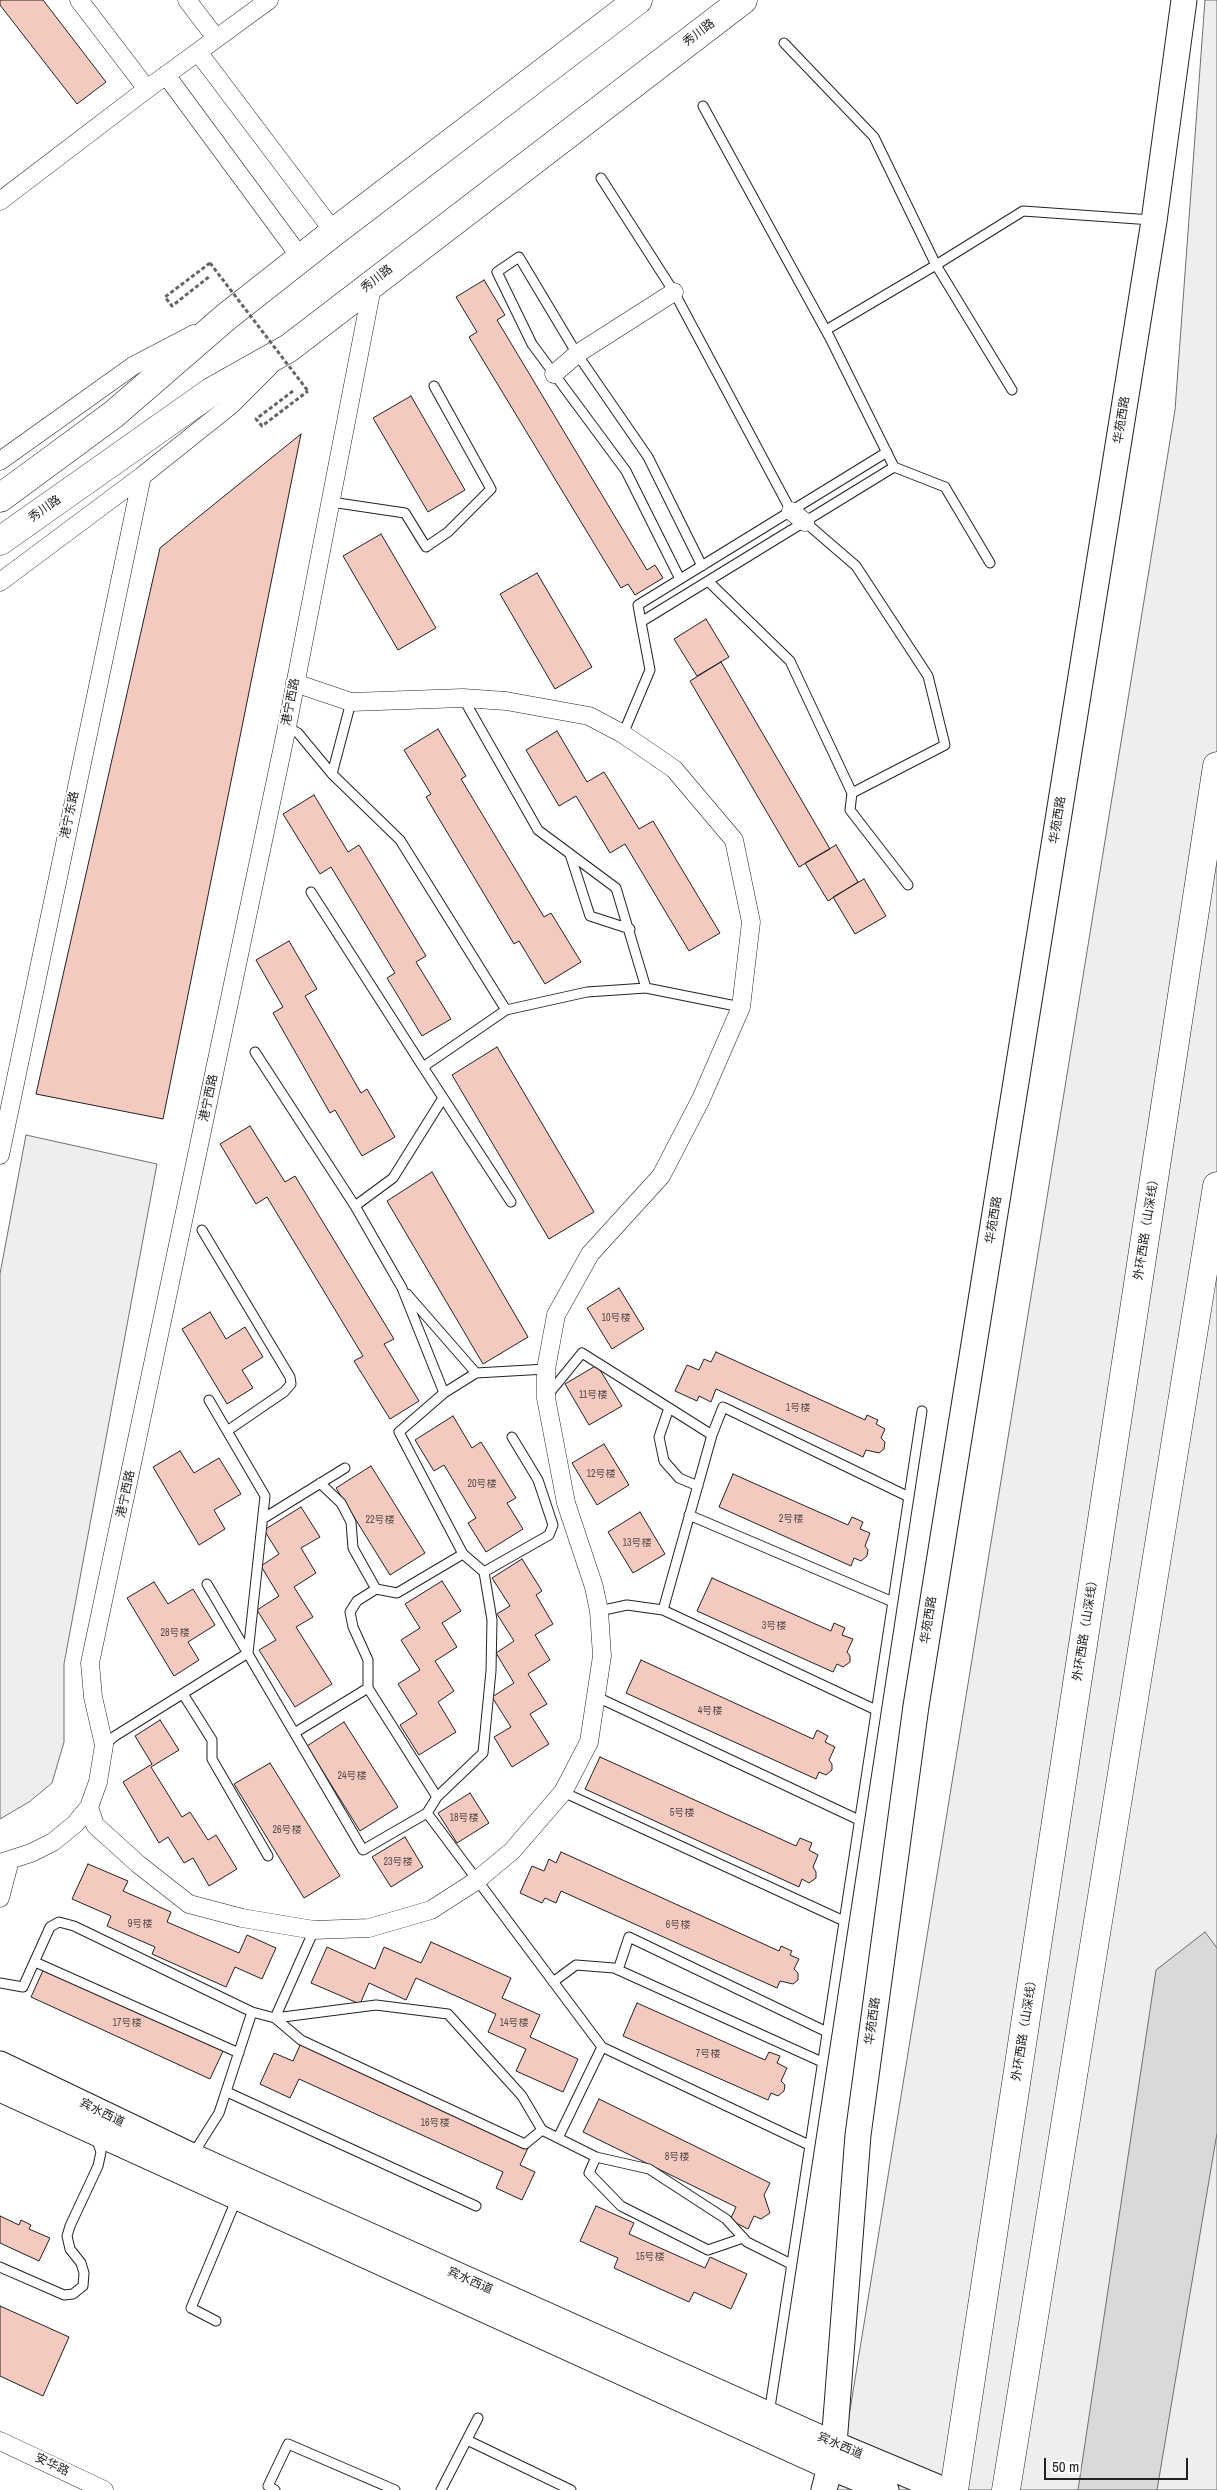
<!DOCTYPE html>
<meta charset="utf-8">
<style>
body{margin:0}
#map{position:relative;width:1217px;height:2490px;overflow:hidden;background:#fff;font-family:"Archivo Narrow",sans-serif}
canvas{display:block}
.scale{position:absolute;left:1044px;top:2458px;width:144px;height:22px;box-sizing:border-box;border:2px solid #222;border-top:0;padding-left:6px;font-size:15px;line-height:18px;white-space:nowrap;color:#222;-webkit-text-stroke:4px #fff;paint-order:stroke}
</style>
<div id="map">
<canvas width="1217" height="2490"></canvas>
<div class="scale">50 m</div>
</div>
<script>
const ctx = document.querySelector('canvas').getContext('2d');
ctx.lineJoin = 'round';
function paint(path, color) { ctx.fillStyle = color; ctx.fill(path, 'evenodd'); }
const poly = rows => new Path2D(rows.map(r => 'M' + r).join(''));
function trace(path, color, width, dash) { ctx.strokeStyle = color; ctx.lineWidth = width; ctx.lineCap = dash ? 'butt' : 'round'; ctx.setLineDash(dash || []); ctx.stroke(path); }
function drawText(font, color, halo, rows, align = 'center') {
  ctx.font = font + ' "Archivo Narrow","Noto Sans SC",sans-serif'; ctx.lineWidth = 4; ctx.setLineDash([]); ctx.textBaseline = 'middle'; ctx.strokeStyle = halo; ctx.fillStyle = color; for (const [text, x, y, turn = 0] of rows) {
    ctx.save(); ctx.translate(x, y); ctx.rotate((+turn || 0) * Math.PI / 180); ctx.textAlign = isNaN(turn) ? turn : align; if (halo) ctx.strokeText(text, 0, 0); ctx.fillText(text, 0, 0); ctx.restore();
  }
}
const green = poly([
 [1205,0,1217,0,1217,2490,837,2490,1175,410,1205,0],
 [26,1135,157,1164,64,1664,64,1742,52,1783,29,1802,0,1819,0,1274,26,1135]
]);
const water = poly([
 [1205,1932,1217,1948,1217,2133,1157,2490,1078,2490,1156,1970,1205,1932]
]);
const building = poly([
 [0,0,43,0,106,82,77,104,0,5,0,0],
 [484,280,505,315,497,320,647,570,655,565,663,578,635,595,628,584,621,588,469,337,477,332,456,297,484,280],
 [411,396,465,490,428,512,373,418,411,396],
 [301,434,163,1119,36,1094,160,548,301,434],
 [381,534,436,628,398,650,343,556,381,534],
 [537,573,592,667,555,689,500,594,537,573],
 [706,619,729,657,697,676,674,639,706,619],
 [721,662,830,849,799,867,690,681,721,662],
 [438,729,466,776,461,779,544,917,551,913,581,962,545,984,519,941,514,944,426,797,431,794,404,750,438,729],
 [557,731,587,782,604,772,639,829,653,821,720,933,689,951,625,844,610,853,576,796,559,806,526,750,557,731],
 [314,795,348,852,359,845,426,956,416,962,451,1019,422,1036,387,978,395,973,331,867,320,874,283,814,314,795],
 [836,845,858,882,828,901,805,863,836,845],
 [864,879,886,916,855,934,833,897,864,879],
 [289,941,317,989,305,996,361,1093,367,1089,395,1137,362,1156,335,1110,330,1113,273,1013,283,1007,256,960,289,941],
 [497,1047,594,1212,549,1239,452,1075,497,1047],
 [250,1126,285,1182,295,1176,394,1339,384,1344,419,1401,390,1419,354,1361,363,1356,267,1197,256,1204,220,1144,250,1126],
 [432,1172,528,1337,483,1364,387,1201,432,1172],
 [619,1288,644,1329,612,1349,587,1308,619,1288],
 [210,1312,226,1339,245,1327,263,1357,242,1370,253,1388,227,1404,182,1329,210,1312],
 [716,1352,865,1420,867,1415,878,1420,876,1424,885,1429,881,1438,885,1442,884,1449,879,1453,866,1450,863,1457,716,1389,711,1402,699,1396,697,1401,675,1391,687,1365,699,1370,704,1359,711,1362,716,1352],
 [597,1365,622,1406,589,1425,565,1384,597,1365],
 [453,1416,472,1448,481,1442,516,1498,507,1503,523,1529,486,1552,468,1523,476,1518,444,1465,434,1471,415,1440,453,1416],
 [604,1444,629,1485,597,1505,572,1463,604,1444],
 [180,1451,194,1473,219,1458,241,1494,214,1510,225,1529,199,1545,153,1467,180,1451],
 [371,1466,425,1553,390,1575,336,1488,371,1466],
 [733,1474,848,1525,852,1517,863,1522,860,1529,870,1533,865,1546,868,1550,867,1556,861,1561,854,1558,851,1566,719,1507,733,1474],
 [301,1507,320,1537,301,1548,316,1573,294,1587,313,1617,296,1627,332,1684,295,1707,259,1650,276,1640,257,1610,279,1596,261,1566,279,1554,264,1530,301,1507],
 [640,1512,665,1554,633,1573,608,1532,640,1512],
 [522,1559,542,1591,536,1595,553,1624,535,1635,550,1660,528,1674,547,1704,530,1714,549,1744,512,1767,494,1737,511,1727,492,1697,514,1683,496,1653,514,1641,497,1614,510,1606,492,1578,522,1559],
 [712,1578,831,1631,834,1623,845,1628,842,1635,853,1639,847,1652,850,1656,850,1662,843,1667,837,1664,833,1672,697,1611,712,1578],
 [442,1581,461,1611,442,1623,457,1647,435,1661,454,1691,438,1702,456,1732,419,1755,400,1725,417,1714,398,1684,420,1670,401,1640,420,1628,405,1604,442,1581],
 [154,1582,168,1604,193,1589,215,1625,188,1642,199,1660,174,1676,127,1598,154,1582],
 [641,1660,813,1739,817,1730,828,1736,825,1742,835,1747,829,1760,832,1764,832,1770,826,1775,819,1772,816,1779,626,1693,641,1660],
 [160,1720,179,1750,151,1767,182,1817,190,1812,208,1840,216,1835,237,1869,209,1886,193,1858,184,1863,168,1837,159,1843,123,1782,152,1764,135,1736,160,1720],
 [344,1722,398,1807,360,1831,307,1746,344,1722],
 [600,1757,796,1846,800,1838,812,1843,809,1850,818,1855,813,1867,816,1872,816,1878,809,1883,802,1879,799,1887,585,1789,600,1757],
 [270,1763,340,1876,304,1898,234,1784,270,1763],
 [470,1793,489,1823,457,1843,438,1813,470,1793],
 [405,1837,423,1867,391,1887,372,1857,405,1837],
 [561,1852,779,1951,781,1946,792,1951,790,1955,799,1959,794,1969,798,1973,798,1980,793,1984,780,1981,777,1988,561,1891,556,1903,545,1898,542,1903,520,1893,532,1866,544,1871,549,1859,556,1863,561,1852],
 [88,1864,128,1881,123,1891,171,1912,167,1922,239,1953,247,1935,276,1948,262,1979,235,1967,226,1987,152,1954,155,1947,107,1926,111,1916,72,1899,88,1864],
 [431,1942,511,1978,502,1998,540,2015,530,2037,578,2059,563,2092,516,2071,526,2049,488,2032,496,2014,416,1978,406,2000,369,1983,360,2004,311,1983,327,1947,375,1969,384,1947,421,1963,431,1942],
 [45,1966,224,2049,210,2079,31,1997,45,1966],
 [637,2003,765,2060,769,2052,780,2056,777,2063,787,2068,781,2081,785,2085,784,2091,778,2096,771,2093,768,2100,623,2036,637,2003],
 [301,2043,528,2148,520,2165,535,2172,522,2200,496,2188,503,2172,299,2079,290,2098,260,2084,274,2053,293,2061,301,2043],
 [599,2099,770,2183,764,2195,770,2213,761,2219,754,2216,748,2229,730,2220,736,2207,583,2132,599,2099],
 [596,2206,634,2223,629,2234,705,2268,710,2257,747,2274,731,2309,694,2292,689,2302,614,2268,618,2258,580,2241,596,2206],
 [0,2216,19,2225,21,2220,31,2225,29,2229,50,2238,39,2261,0,2243,0,2216],
 [0,2306,69,2337,43,2396,0,2376,0,2306]
]);
const path = poly([
 [210,263,165,297,172,306,210,276],
 [293,391,256,419,262,426,308,391]
]);
const lane = poly([
 [784,43,874,137,936,265,826,330],
 [601,178,674,292,791,511],
 [1012,390,936,265,1023,211,1152,220],
 [894,467,945,487,990,563],
 [331,502,405,513,426,547,448,532,491,489,434,386],
 [805,522,856,566,928,676,945,745,852,793],
 [680,579,626,471,532,344,497,272,519,257,577,354,648,457,702,566],
 [708,581,790,661,852,793,850,810,908,885],
 [641,622,638,605,887,452],
 [463,698,538,830,616,888,646,988],
 [351,702,332,774,400,840,506,1010,587,992,646,988,741,1007],
 [287,727,298,733,332,774],
 [623,734,650,670,641,622,894,467,830,338,703,106],
 [570,854,590,916,630,929],
 [311,892,423,1067,506,1010],
 [255,1052,355,1206,393,1178,443,1098],
 [423,1067,511,1202],
 [355,1206,402,1288,444,1393],
 [202,1230,290,1377,291,1384,284,1392,227,1431],
 [407,1294,476,1373],
 [546,1369,476,1373,444,1393,399,1432,463,1554,484,1572,492,1620,491,1671,483,1753,437,1797,427,1813,602,2047,809,2145],
 [547,1396,582,1353,712,1435],
 [669,1408,659,1437,664,1461,679,1478,698,1486],
 [320,1483,341,1503,351,1522,353,1548,376,1589],
 [689,1515,893,1602],
 [264,1518,345,1468],
 [484,1572,549,1535,553,1525,538,1480,512,1437],
 [207,1584,363,1850,427,1813],
 [663,1610,712,1435,723,1407,909,1497],
 [599,1611,627,1605,663,1610,876,1710],
 [368,1688,368,1660,353,1627,350,1612,357,1601,376,1589,397,1593,463,1554],
 [183,1694,212,1740,212,1759,268,1856],
 [597,1697,859,1820],
 [296,1732,368,1688,437,1797],
 [104,1745,115,1736,248,1653,265,1496,209,1400],
 [563,1792,844,1921],
 [314,1930,275,2018,301,2040,525,2144,542,2130],
 [35,1962,239,2053],
 [618,1970,629,1937,827,2032],
 [553,1982,576,1965,614,1968,822,2062],
 [0,1983,23,1987,50,1927,59,1922,74,1926,252,2012],
 [227,2092,476,2206],
 [558,2138,602,2047],
 [193,2154,219,2113,252,2012,275,2018,376,2005,448,2014,522,2096,542,2130,596,2157,649,2169,726,2219,747,2242,791,2264],
 [596,2157,589,2173,621,2206,708,2250,743,2238],
 [0,2267,64,2295,73,2294,83,2286,84,2273,81,2263,70,2249,67,2236,70,2226,98,2166,101,2152,96,2138],
 [216,2321,191,2308,237,2198],
 [769,2414,922,1411],
 [467,2440,571,2490],
 [275,2490,268,2486,288,2444,395,2490],
 [441,2490,478,2418]
]);
const street = poly([
 [79,0,147,89],
 [187,0,216,38],
 [198,52,334,232],
 [166,75,301,258],
 [0,201,147,89,269,0],
 [554,374,577,354,674,292],
 [0,461,133,366,194,334],
 [791,511,805,522],
 [0,582,142,476,231,405,269,367],
 [0,1155,142,476],
 [89,1807,95,1825,138,1864,189,1904,242,1918,314,1930,369,1928,431,1910,476,1881,512,1851,563,1792,589,1742,602,1656,599,1611,594,1587,566,1503,546,1398,546,1369,556,1315,590,1254,661,1176,701,1099,741,1007,751,922,734,840,674,769,623,734,589,716,506,701,463,698,351,702,295,683],
 [0,1863,31,1853,53,1842,75,1824,89,1807,98,1782,104,1745,93,1697,90,1663,287,727,373,282],
 [0,1898,10,1860],
 [0,2441,104,2490]
]);
const secondary = poly([
 [0,2064,192,2156,834,2444,944,2490],
 [0,2089,830,2467,886,2490],
 [834,2444,858,2135,916,1706,1154,221,1184,0],
 [824,2490,830,2467]
]);
const primary = poly([
 [0,498,114,414,226,317,334,232,638,0],
 [0,541,211,392,289,348,743,0]
]);
const highway = poly([
 [954,2490,1217,766],
 [1006,2490,1217,1186]
]);
const pathBridge = poly([
 [210,263,308,391]
]);
const numberNames = [
 ["10号楼",616,1318],
 ["11号楼",593,1395],
 ["1号楼",798,1408],
 ["12号楼",601,1474],
 ["20号楼",482,1484],
 ["2号楼",791,1519],
 ["22号楼",380,1520],
 ["13号楼",637,1543],
 ["3号楼",774,1626],
 ["28号楼",175,1633],
 ["4号楼",710,1711],
 ["24号楼",352,1776],
 ["5号楼",682,1813],
 ["18号楼",464,1818],
 ["26号楼",287,1830],
 ["23号楼",398,1862],
 ["9号楼",140,1924],
 ["6号楼",678,1925],
 ["17号楼",127,2023],
 ["14号楼",514,2023],
 ["7号楼",708,2054],
 ["16号楼",435,2123],
 ["8号楼",677,2157],
 ["15号楼",650,2257]
];
const streetNames = [
 ["秀川路",699,33,-37],
 ["秀川路",377,279,-38],
 ["华苑西路",1122,420,-81],
 ["秀川路",45,509,-35],
 ["港宁西路",291,702,-79],
 ["港宁东路",70,815,-78],
 ["华苑西路",1058,820,-81],
 ["港宁西路",209,1098,-78],
 ["华苑西路",994,1220,-81],
 ["外环西路（山深线）",1147,1227,-81],
 ["港宁西路",126,1494,-78],
 ["华苑西路",929,1620,-81],
 ["外环西路（山深线）",1086,1628,-81],
 ["华苑西路",873,2021,-82],
 ["外环西路（山深线）",1025,2028,-81],
 ["宾水西道",102,2113,26],
 ["宾水西道",470,2281,24],
 ["宾水西道",840,2446,23],
 ["安华路",52,2465,25]
];
paint(green, '#eee');
trace(green, '#6f6f6f', 1);
paint(water, '#d9d9d9');
trace(water, '#6f6f6f', 1);
paint(building, '#f3c9c0');
trace(building, '#222', 1);
trace(lane, '#222', 11);
trace(street, '#222', 19);
trace(secondary, '#222', 27);
trace(primary, '#222', 29);
trace(highway, '#222', 29);
trace(path, '#646464', 3, [4, 2.5]);
trace(lane, '#fff', 9);
trace(street, '#fff', 18);
trace(secondary, '#fff', 25);
trace(primary, '#fff', 28);
trace(highway, '#fff', 28);
trace(pathBridge, '#646464', 3, [4, 2.5]);
drawText('10px', '#564c4a', null, numberNames);
drawText('12px', '#222', '#fff', streetNames);
</script>
